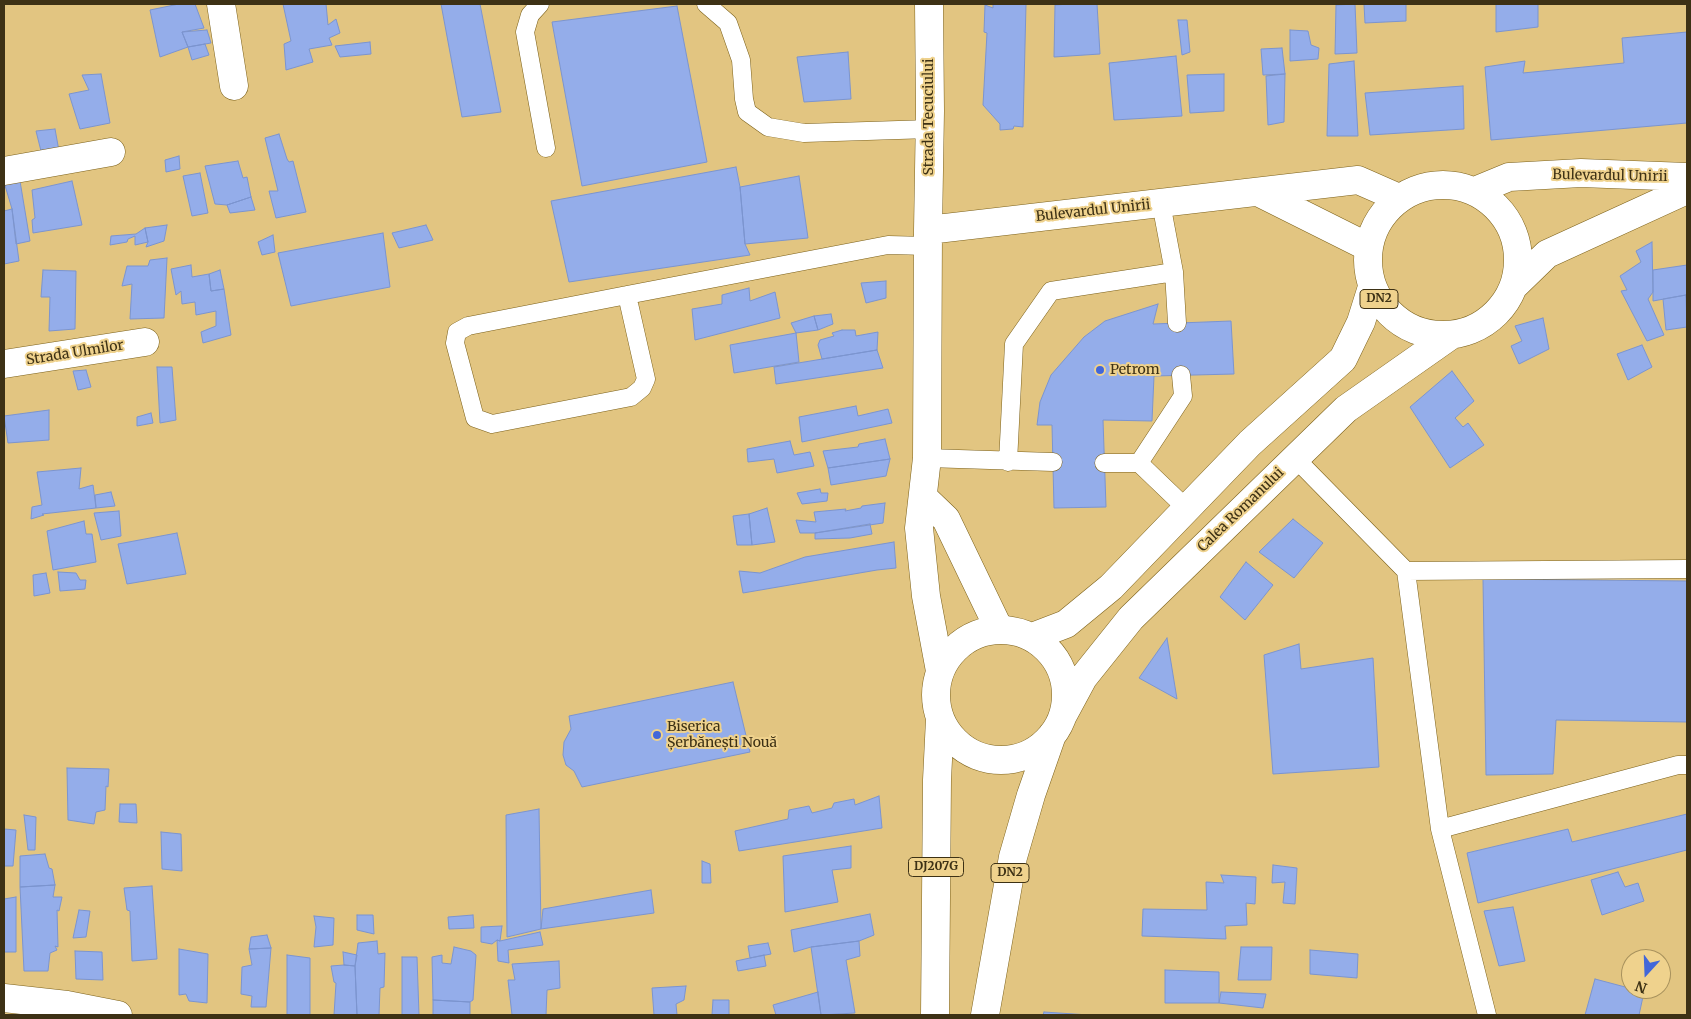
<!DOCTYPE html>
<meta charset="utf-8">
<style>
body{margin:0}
#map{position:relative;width:1691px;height:1019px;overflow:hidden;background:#e2c581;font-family:Merriweather,serif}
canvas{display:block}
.frame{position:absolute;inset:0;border:5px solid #3d3115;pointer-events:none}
.north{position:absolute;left:1621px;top:949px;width:50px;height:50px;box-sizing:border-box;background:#efd28d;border:1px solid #a8925d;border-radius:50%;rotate:200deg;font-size:14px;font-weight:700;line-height:20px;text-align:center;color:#3d3115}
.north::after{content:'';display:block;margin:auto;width:18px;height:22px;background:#4267d9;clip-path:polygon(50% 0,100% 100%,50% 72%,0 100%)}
</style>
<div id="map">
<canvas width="1691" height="1019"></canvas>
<div class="frame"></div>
<div class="north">N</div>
</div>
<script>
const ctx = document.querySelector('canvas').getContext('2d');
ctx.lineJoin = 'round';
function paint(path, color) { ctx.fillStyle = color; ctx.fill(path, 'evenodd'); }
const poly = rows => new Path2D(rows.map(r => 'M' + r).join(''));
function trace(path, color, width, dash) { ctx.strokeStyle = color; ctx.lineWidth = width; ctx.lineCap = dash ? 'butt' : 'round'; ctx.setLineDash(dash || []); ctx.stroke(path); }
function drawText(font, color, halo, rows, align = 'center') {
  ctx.font = font + ' Merriweather,serif'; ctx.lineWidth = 4; ctx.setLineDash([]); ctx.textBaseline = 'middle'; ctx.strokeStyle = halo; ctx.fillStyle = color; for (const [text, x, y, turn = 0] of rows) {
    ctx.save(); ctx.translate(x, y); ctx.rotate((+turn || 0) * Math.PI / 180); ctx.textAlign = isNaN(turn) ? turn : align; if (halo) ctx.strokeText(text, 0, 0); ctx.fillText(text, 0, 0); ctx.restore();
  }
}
const building = poly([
 [179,4,195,4,204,28,182,32,188,47,160,57,150,10,179,4],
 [283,4,326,4,328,25,336,19,340,33,329,38,332,45,309,49,313,62,286,70,284,44,291,41,283,4],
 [441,4,480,4,501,112,462,117,441,4],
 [993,4,1026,4,1023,127,1014,126,1013,129,1000,130,1000,124,983,105,987,33,984,32,985,5,993,8,993,4],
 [1070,4,1097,4,1100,54,1054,57,1055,5,1070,4],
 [1355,4,1357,53,1335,54,1336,5,1355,4],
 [1364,4,1406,4,1406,21,1365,23,1364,4],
 [1496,4,1538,4,1538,27,1496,32,1496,4],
 [677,6,707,162,582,186,552,22,677,6],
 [1178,20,1187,20,1190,52,1182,55,1178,20],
 [207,30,211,43,188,47,182,32,207,30],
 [1290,30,1308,31,1311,45,1319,48,1318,59,1290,61,1290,30],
 [1687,32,1687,123,1491,140,1485,67,1525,61,1523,73,1624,63,1622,38,1687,32],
 [370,42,371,54,340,57,335,46,370,42],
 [205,44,209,55,192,60,188,47,205,44],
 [1282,48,1285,74,1263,75,1261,49,1282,48],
 [848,52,851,99,804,102,797,57,848,52],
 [1176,56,1182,116,1114,120,1109,63,1176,56],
 [1354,61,1358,136,1327,136,1329,64,1354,61],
 [101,74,110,123,80,129,69,94,89,90,82,75,101,74],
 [1224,74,1224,111,1190,113,1187,75,1224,74],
 [1285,74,1284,122,1268,125,1266,76,1285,74],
 [1463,86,1464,129,1370,135,1365,93,1463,86],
 [55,129,59,151,41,151,36,131,55,129],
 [279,134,287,159,289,162,293,161,306,212,276,218,269,191,278,191,265,138,279,134],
 [179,156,180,169,166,172,165,160,179,156],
 [238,161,243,178,247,177,251,197,227,205,215,204,205,166,238,161],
 [736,167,740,187,745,244,750,255,569,282,551,201,736,167],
 [200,173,208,213,192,216,183,176,200,173],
 [19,175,30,241,16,244,12,209,4,182,19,175],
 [799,176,808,238,745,244,740,187,799,176],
 [72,181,82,225,33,233,32,220,35,218,32,190,72,181],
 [251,197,255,210,230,213,227,205,251,197],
 [12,209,19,261,4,264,4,211,12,209],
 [167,225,164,241,146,247,148,242,145,228,167,225],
 [426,225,433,240,399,248,392,233,426,225],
 [145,228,148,242,135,245,135,236,128,239,127,242,110,245,111,236,136,234,145,228],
 [383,233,390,287,291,306,278,253,383,233],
 [273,235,275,252,262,255,258,242,273,235],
 [1652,242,1653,292,1648,299,1664,335,1647,341,1621,291,1627,290,1620,276,1641,262,1636,251,1652,242],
 [167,258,164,318,130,319,132,284,122,286,127,266,148,266,150,260,167,258],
 [191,265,192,277,209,274,211,291,224,289,231,335,203,343,201,332,216,326,216,311,196,315,195,302,182,304,181,291,176,295,171,269,191,265],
 [1687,265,1687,301,1686,295,1653,301,1653,270,1687,265],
 [43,270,76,271,75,329,49,331,50,297,41,297,43,270],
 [220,270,224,289,211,291,209,274,220,270],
 [886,281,886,298,866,303,861,283,886,281],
 [749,288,750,301,775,292,780,318,695,340,692,309,722,304,722,295,749,288],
 [1686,295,1687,327,1666,330,1663,299,1686,295],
 [1158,304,1153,324,1231,321,1234,374,1154,376,1152,421,1103,420,1106,507,1054,508,1052,425,1037,425,1040,402,1051,375,1084,337,1105,321,1158,304],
 [831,314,833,324,818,330,814,316,831,314],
 [814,316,818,330,796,333,791,323,814,316],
 [1543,318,1549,349,1519,364,1511,346,1522,341,1515,326,1543,318],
 [842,330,855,330,856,336,878,332,877,350,822,359,818,345,820,340,834,336,832,333,842,330],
 [796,333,799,362,734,373,730,345,796,333],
 [1642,345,1652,367,1628,380,1617,354,1642,345],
 [877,350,883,368,776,384,774,367,877,350],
 [157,367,172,367,176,420,160,423,157,367],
 [86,370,91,387,78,390,73,371,86,370],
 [1452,371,1474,401,1455,418,1463,427,1468,423,1484,445,1450,468,1410,407,1452,371],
 [856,406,858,416,888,409,892,423,802,442,799,417,856,406],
 [49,410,49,440,8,443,4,416,49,410],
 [151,413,153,423,137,426,137,417,151,413],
 [885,439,890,459,828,468,823,451,858,447,859,444,885,439],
 [790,441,794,455,810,452,814,466,777,473,774,459,748,462,747,449,790,441],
 [890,459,886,476,831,485,828,468,890,459],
 [81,468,79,489,93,485,96,508,42,514,44,515,31,519,32,507,42,505,37,472,81,468],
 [820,489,821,493,828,493,827,501,802,504,797,493,820,489],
 [111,492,115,506,96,508,95,495,111,492],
 [885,503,883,523,815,533,800,533,796,520,816,522,814,512,846,509,845,511,861,508,862,506,885,503],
 [767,508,775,542,752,545,749,514,767,508],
 [119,511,121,536,101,540,94,513,119,511],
 [749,514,752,545,737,545,733,516,749,514],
 [1293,519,1323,543,1294,578,1259,552,1293,519],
 [84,521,86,534,92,534,96,562,53,570,47,531,84,521],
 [870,524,872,534,850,538,815,539,815,533,870,524],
 [177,533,186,574,127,584,118,544,177,533],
 [894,542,896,568,877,570,743,593,739,571,760,573,805,557,894,542],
 [1246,562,1273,585,1245,620,1220,597,1246,562],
 [58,572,76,573,80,580,86,580,85,589,60,591,58,572],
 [46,573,50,593,34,596,33,575,46,573],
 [1483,579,1687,581,1687,722,1556,720,1553,774,1486,775,1483,579],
 [1167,638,1177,699,1139,678,1167,638],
 [1299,644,1301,669,1373,658,1379,767,1273,774,1264,655,1299,644],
 [733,682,750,752,582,787,574,771,566,765,563,755,564,742,571,729,569,716,733,682],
 [67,768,109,769,108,787,106,786,105,810,96,812,94,824,68,820,67,768],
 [879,796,882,828,739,851,735,831,788,819,789,810,809,806,812,813,832,808,834,803,854,799,855,805,879,796],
 [120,804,136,804,137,823,119,822,120,804],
 [539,809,541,929,507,937,506,815,539,809],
 [1687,814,1687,850,1478,903,1467,853,1568,829,1572,842,1687,814],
 [24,815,36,817,35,850,28,850,24,815],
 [4,829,16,830,13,866,4,866,4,829],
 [161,832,181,834,182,871,162,869,161,832],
 [851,846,851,868,832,870,838,902,785,912,783,856,851,846],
 [45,854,49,868,52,869,55,885,20,887,20,856,45,854],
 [702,861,710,864,711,883,702,883,702,861],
 [1273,865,1297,868,1295,904,1283,903,1285,882,1272,883,1273,865],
 [1618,872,1625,887,1638,883,1644,901,1602,915,1591,880,1618,872],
 [1221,875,1256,877,1255,904,1246,903,1247,925,1225,926,1226,939,1142,936,1143,909,1207,910,1206,882,1224,883,1221,875],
 [55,885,53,897,62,897,59,911,57,910,58,947,55,946,57,950,50,953,48,971,24,971,20,887,55,885],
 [152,886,157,959,132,961,130,911,127,910,124,888,152,886],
 [651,890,654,913,541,929,543,909,651,890],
 [16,897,16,952,4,952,4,899,16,897],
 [1513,907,1525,961,1499,966,1484,911,1513,907],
 [79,910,90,911,86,937,73,938,79,910],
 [870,914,874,935,859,941,811,947,794,952,791,930,870,914],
 [357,915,373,915,374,934,357,930,357,915],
 [473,915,474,928,449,929,448,917,473,915],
 [314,916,334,918,333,945,314,947,316,927,314,916],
 [502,926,500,941,497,940,492,944,481,942,481,927,502,926],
 [540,932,543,945,508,950,509,963,498,961,497,940,500,941,540,932],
 [267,935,271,948,249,949,251,937,267,935],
 [377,941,378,954,385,953,384,987,380,988,379,1015,357,1015,355,966,358,943,377,941],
 [859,941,860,956,846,960,855,1013,821,1015,811,947,859,941],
 [768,943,771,954,750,958,748,946,768,943],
 [454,947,471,951,476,955,473,1000,470,1002,433,1000,432,957,442,955,442,963,451,964,454,947],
 [1241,947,1272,947,1271,980,1238,980,1241,947],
 [271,948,266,1007,251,1007,252,996,241,994,242,967,252,965,249,949,271,948],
 [179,949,208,954,207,1003,189,1001,186,994,179,995,179,949],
 [1310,950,1358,954,1357,978,1310,974,1310,950],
 [75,951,102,952,103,980,76,979,75,951],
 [343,952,357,955,355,966,344,965,343,952],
 [287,955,310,958,310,1015,287,1015,287,955],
 [764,955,766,966,738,971,736,961,764,955],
 [402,957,417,957,419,1015,402,1015,402,957],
 [559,961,560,988,547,990,546,1015,512,1015,508,980,515,980,512,964,559,961],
 [344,965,355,966,357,1015,334,1015,336,983,334,982,331,966,344,965],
 [1165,970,1219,972,1219,1003,1165,1003,1165,970],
 [1595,979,1644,992,1639,1015,1585,1015,1595,979],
 [686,986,684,1000,676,1004,677,1015,654,1015,652,988,686,986],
 [818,992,821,1015,776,1015,773,1005,818,992],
 [1221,992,1266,994,1263,1008,1219,1003,1221,992],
 [433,1000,470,1002,470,1015,433,1015,433,1000],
 [713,1000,729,1000,729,1015,712,1015,713,1000],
 [1044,1012,1089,1015,1043,1015,1044,1012]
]);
const lane = poly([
 [540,4,530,15,525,32,546,148],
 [706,4,728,23,741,60,744,99,747,112,768,127,804,133,930,129],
 [1161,203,1174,272,1177,323],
 [627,295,646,379,642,388,631,397,492,424,475,418,455,343,457,332,468,326,627,295,888,245,928,246],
 [927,458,1053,462],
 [1295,458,1406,571,1440,829,1487,1015],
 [1008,462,1014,344,1051,291,1174,272],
 [1104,463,1139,463,1187,509],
 [1139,463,1183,396,1181,375],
 [1406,571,1687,569],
 [1440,829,1678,765,1687,765]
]);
const street = poly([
 [221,4,234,86],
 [4,171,111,152],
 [4,364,145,342],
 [4,998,67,1005,118,1015]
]);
const secondary = poly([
 [929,4,930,111,928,230,927,458,919,528,926,596,940,671],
 [1258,192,1368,247],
 [928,230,1358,180,1399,198],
 [923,497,946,519,999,629]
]);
const primary = poly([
 '1368 260a75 75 0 1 1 150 0a75 75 0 1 1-150 0Z',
 [1475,191,1509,177,1581,173,1687,177],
 [1515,285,1547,254,1687,190],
 '936 695a65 65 0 1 1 130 0a65 65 0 1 1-130 0Z',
 [1032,637,1066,624,1111,587,1250,443,1343,359,1361,322,1372,287],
 [1063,715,1083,678,1131,618,1346,409,1450,336],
 [935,1015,937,780,940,719],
 [985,1015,1013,857,1031,795,1052,735]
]);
const markers = [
 [1100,370,5,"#4267d9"],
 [657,735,5,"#4267d9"]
];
const shields = [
 [1379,299,38],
 [936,867,55],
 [1010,873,38]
];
const shieldNames = [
 ["DN2",1379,299],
 ["DJ207G",936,867],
 ["DN2",1010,873]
];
const streetNames = [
 ["Strada Tecuciului",929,117,-90],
 ["Bulevardul Unirii",1610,176,1],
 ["Bulevardul Unirii",1093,211,-6],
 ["Strada Ulmilor",75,353,-9],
 ["Calea Romanului",1241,510,-44]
];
const poiNames = [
 ["Petrom",1110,370],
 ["Biserica",667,727],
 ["Șerbănești Nouă",667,743]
];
paint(building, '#94adea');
trace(building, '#7b94cf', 1);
trace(lane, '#7c611a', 19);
trace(street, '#7c611a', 29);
trace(secondary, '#7c611a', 29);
trace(primary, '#7c611a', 29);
trace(lane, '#fff', 18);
trace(street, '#fff', 28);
trace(secondary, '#fff', 28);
trace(primary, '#fff', 28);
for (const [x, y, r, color] of markers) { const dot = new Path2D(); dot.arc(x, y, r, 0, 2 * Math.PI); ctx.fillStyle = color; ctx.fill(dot); trace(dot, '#efd28d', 2); }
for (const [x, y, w] of shields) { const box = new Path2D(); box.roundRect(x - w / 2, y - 9.5, w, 19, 4); ctx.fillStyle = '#efd28d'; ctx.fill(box); trace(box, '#3d3115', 1); }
drawText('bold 12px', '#3d3115', null, shieldNames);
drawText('14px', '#3d3115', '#efd28d', streetNames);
drawText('14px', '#3d3115', '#efd28d', poiNames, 'left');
</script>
